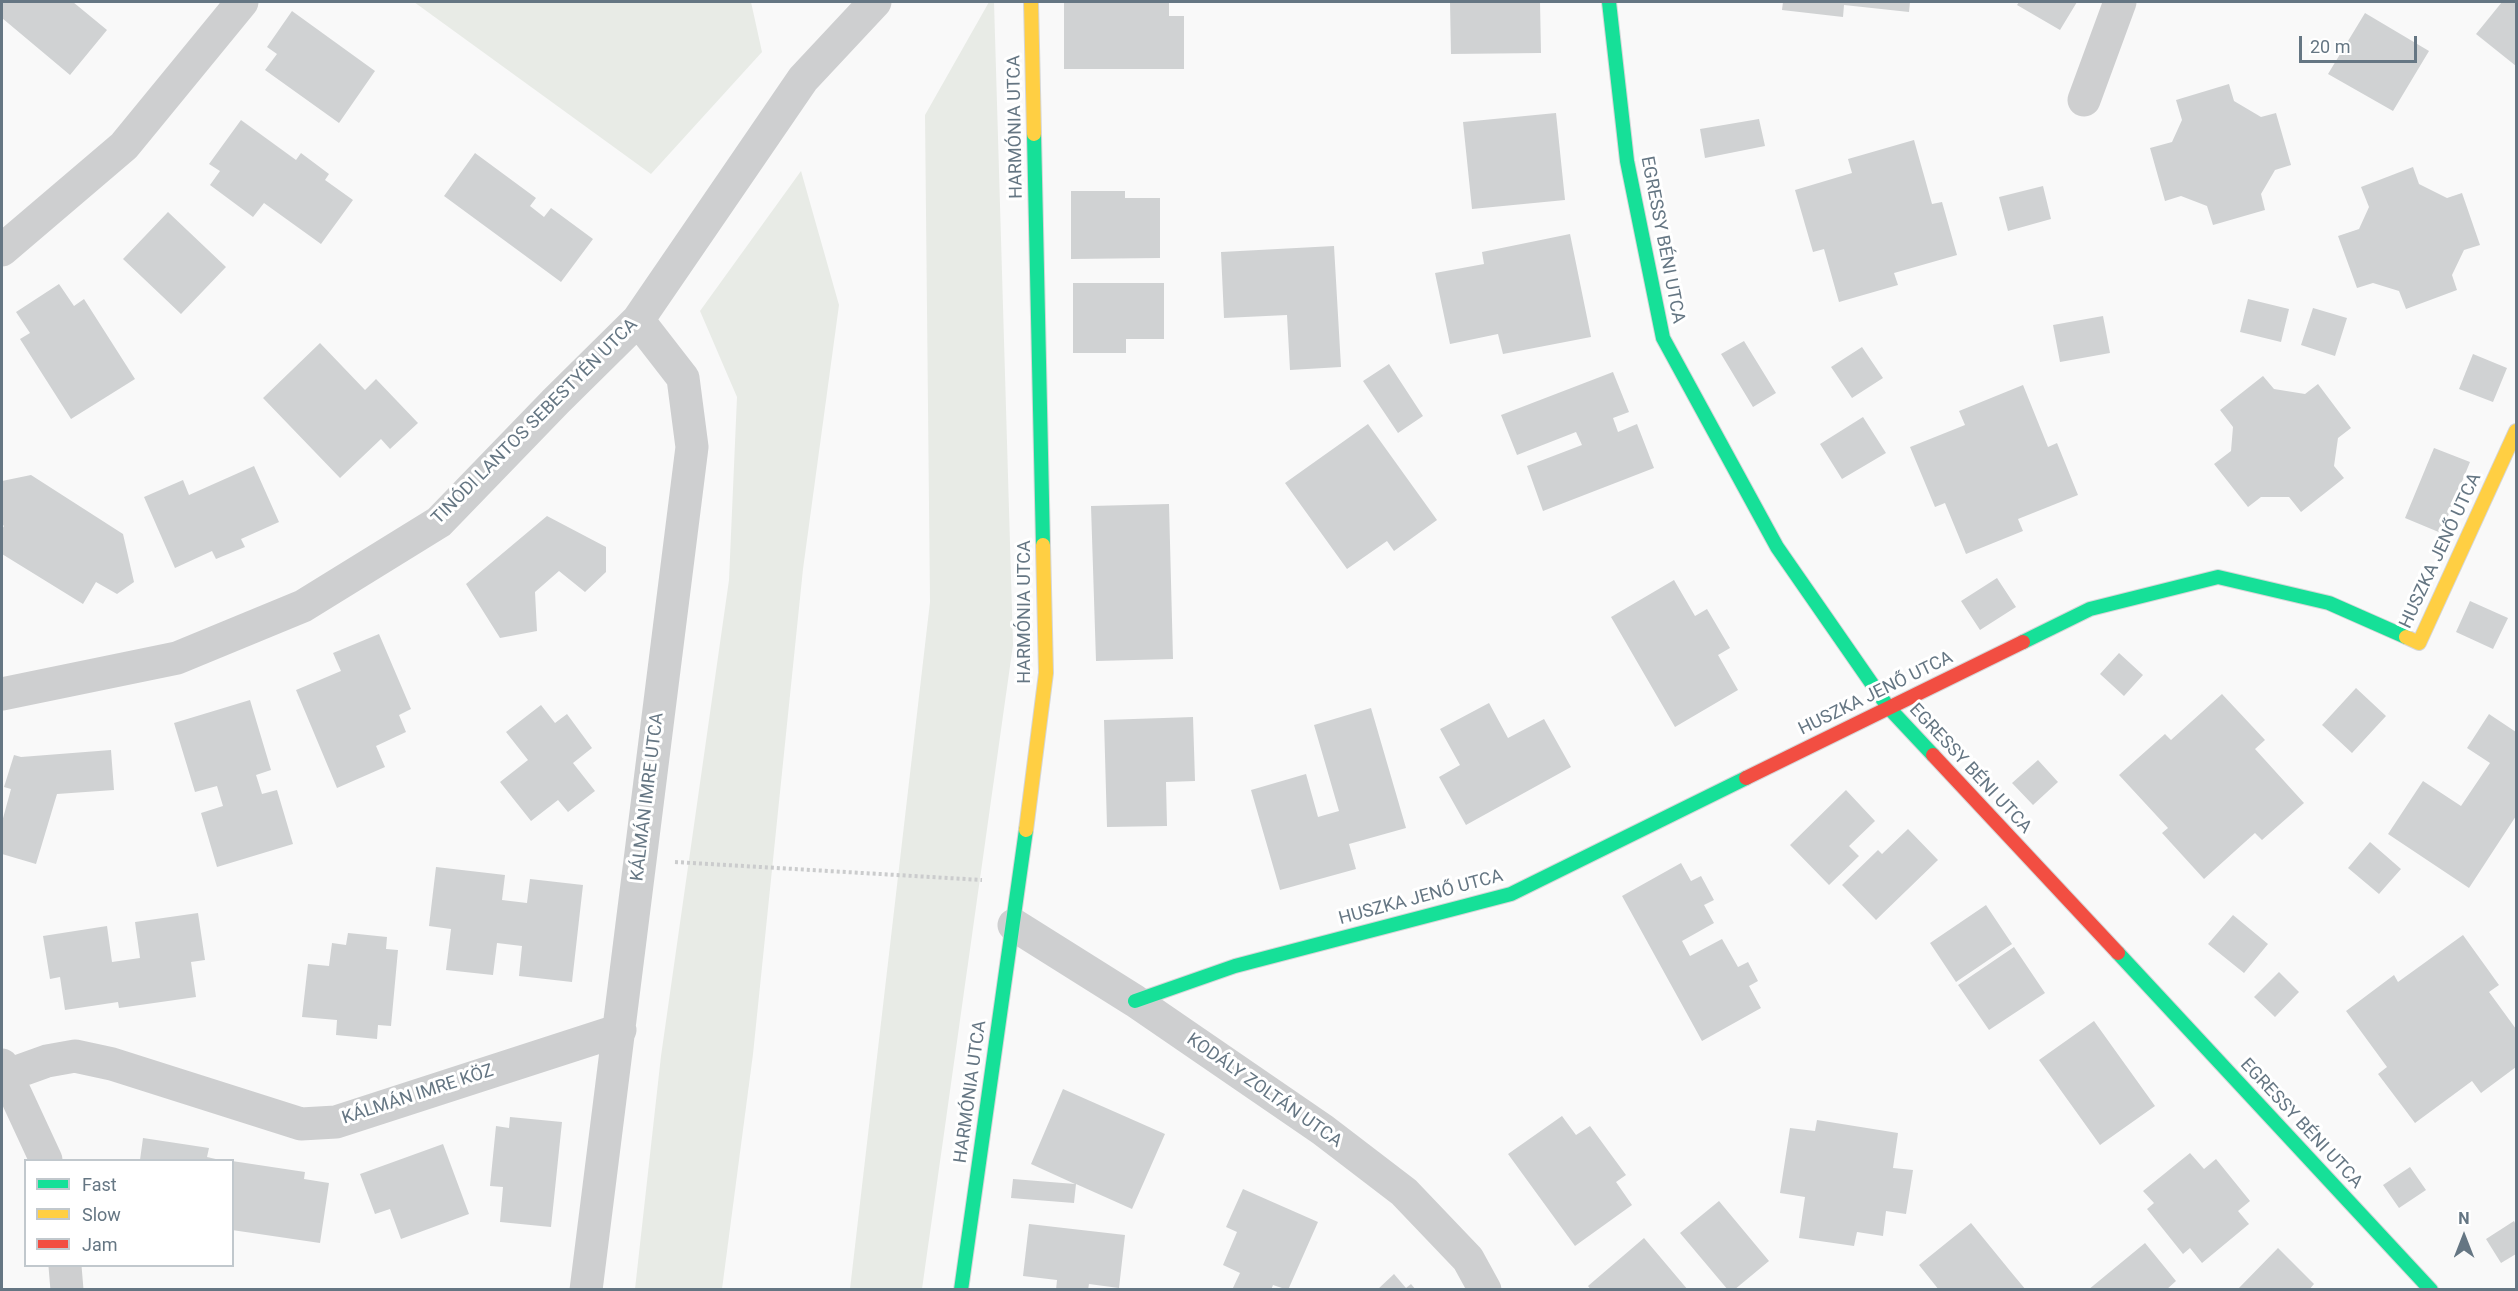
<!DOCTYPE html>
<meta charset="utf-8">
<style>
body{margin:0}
#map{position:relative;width:2518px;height:1291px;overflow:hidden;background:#f9f9f9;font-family:Roboto,sans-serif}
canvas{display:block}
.frame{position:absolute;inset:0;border:3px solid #657683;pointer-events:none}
.legend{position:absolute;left:24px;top:1159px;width:210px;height:108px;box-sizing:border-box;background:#fff;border:2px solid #c1c8cd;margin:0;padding:8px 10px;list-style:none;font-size:18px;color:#657683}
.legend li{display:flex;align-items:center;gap:12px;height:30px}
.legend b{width:30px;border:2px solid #c1c8cd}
.north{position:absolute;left:2434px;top:1207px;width:60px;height:60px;-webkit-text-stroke:4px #fff;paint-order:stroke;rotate:0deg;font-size:16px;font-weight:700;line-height:24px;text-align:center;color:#657683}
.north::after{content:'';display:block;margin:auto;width:21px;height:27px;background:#657683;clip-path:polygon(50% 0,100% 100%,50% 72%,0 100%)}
.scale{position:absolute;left:2299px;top:36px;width:118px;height:27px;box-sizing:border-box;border:3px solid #657683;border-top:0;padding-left:8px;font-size:18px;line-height:21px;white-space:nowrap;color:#657683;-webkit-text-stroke:4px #fff;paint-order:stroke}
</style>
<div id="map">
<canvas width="2518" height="1291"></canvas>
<div class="frame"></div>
<ul class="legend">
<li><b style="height:8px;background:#16e098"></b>Fast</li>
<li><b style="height:8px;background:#ffcf43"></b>Slow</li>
<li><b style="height:8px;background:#f24e42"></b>Jam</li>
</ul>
<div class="north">N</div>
<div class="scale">20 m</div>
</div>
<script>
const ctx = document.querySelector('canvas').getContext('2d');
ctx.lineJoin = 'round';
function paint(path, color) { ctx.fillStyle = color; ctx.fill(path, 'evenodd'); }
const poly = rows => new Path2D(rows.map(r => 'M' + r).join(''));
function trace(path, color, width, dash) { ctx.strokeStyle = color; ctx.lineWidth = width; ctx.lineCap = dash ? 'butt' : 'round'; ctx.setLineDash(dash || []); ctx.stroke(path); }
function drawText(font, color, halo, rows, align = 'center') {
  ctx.font = font + ' Roboto,sans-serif'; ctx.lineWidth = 6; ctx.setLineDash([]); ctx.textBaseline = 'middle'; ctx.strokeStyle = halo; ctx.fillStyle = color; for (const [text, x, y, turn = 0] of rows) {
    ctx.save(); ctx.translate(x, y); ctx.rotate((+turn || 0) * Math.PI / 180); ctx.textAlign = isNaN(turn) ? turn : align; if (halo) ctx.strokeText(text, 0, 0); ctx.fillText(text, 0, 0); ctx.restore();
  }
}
const green = poly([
 [414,2,751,2,762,52,651,174],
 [989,2,994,2,1013,645,922,1289,850,1289,930,602,925,115],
 [801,171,839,305,803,569,753,1054,722,1289,635,1289,661,1056,729,580,737,397,700,311]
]);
const building = poly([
 [2,2,73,2,107,30,70,75,2,18],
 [1064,2,1169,2,1169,16,1184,16,1184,69,1064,69],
 [1450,2,1540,2,1541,53,1451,54],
 [1783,2,1910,2,1909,12,1844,5,1843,17,1782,10],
 [2019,2,2077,2,2060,30,2017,5],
 [2502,2,2516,2,2516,66,2476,34],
 [292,11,375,71,339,123,265,70,277,54,267,47],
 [2365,13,2429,51,2393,111,2328,74],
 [2229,84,2234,101,2261,117,2276,113,2291,165,2275,170,2261,194,2265,210,2213,225,2207,206,2181,196,2165,201,2150,148,2172,142,2182,120,2176,100],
 [1556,113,1565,200,1472,209,1463,122],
 [1759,119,1765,146,1705,158,1700,129],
 [241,120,296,160,301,153,329,174,325,180,353,200,321,244,264,203,253,217,210,185,220,171,209,164],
 [1914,140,1932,204,1942,202,1957,255,1894,273,1898,285,1839,302,1824,249,1813,252,1795,190,1852,173,1848,159],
 [475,153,536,198,530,206,544,217,551,208,593,239,561,282,444,196],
 [2413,167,2419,184,2447,198,2462,193,2480,245,2464,250,2452,275,2457,290,2406,309,2399,291,2373,283,2357,288,2338,236,2359,229,2369,207,2361,187],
 [2043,186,2051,219,2008,231,1999,197],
 [1071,191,1125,191,1125,198,1160,198,1160,258,1071,259],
 [168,212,226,267,181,314,123,259],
 [1570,234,1591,337,1503,354,1498,334,1450,344,1435,273,1484,264,1482,252],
 [1334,246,1341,367,1290,370,1287,315,1224,318,1221,252],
 [1073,283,1164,283,1164,339,1126,339,1126,353,1073,353],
 [59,284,74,306,84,299,135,379,71,419,20,339,30,333,16,312],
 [2248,299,2289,309,2281,342,2240,332],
 [2313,308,2347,318,2335,356,2301,345],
 [2103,316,2110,353,2060,362,2053,325],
 [1744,341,1776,393,1753,407,1721,354],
 [320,343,365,390,376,379,418,423,390,449,381,439,340,478,263,398],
 [1862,347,1883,378,1852,398,1831,367],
 [2473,354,2507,368,2493,402,2459,389],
 [1389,364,1423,416,1398,433,1363,381],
 [1613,372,1629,412,1613,418,1618,432,1637,424,1654,468,1543,511,1527,466,1582,445,1576,432,1517,455,1501,415],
 [2263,376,2274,389,2305,394,2318,384,2351,428,2338,438,2334,466,2344,478,2301,512,2289,497,2261,497,2248,507,2214,464,2231,451,2233,427,2220,410],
 [2023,385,2048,447,2057,443,2078,495,2018,519,2023,531,1966,554,1945,503,1935,507,1910,447,1965,425,1959,411],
 [1863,417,1886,453,1842,479,1820,444],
 [1368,424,1437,520,1394,551,1387,541,1347,569,1285,483],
 [2434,448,2470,462,2441,533,2405,518],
 [254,466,279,522,241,539,245,547,216,559,212,551,175,568,144,497,183,480,189,495],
 [31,475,123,534,134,582,117,594,96,582,83,604,2,554,2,529,4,526,2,524,2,481],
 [1169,504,1173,659,1096,661,1091,506],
 [547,516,606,547,606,572,585,592,559,571,535,592,537,631,500,638,466,584],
 [1997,578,2016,607,1980,630,1961,601],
 [1674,580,1695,616,1707,609,1730,648,1718,655,1738,690,1675,727,1611,617],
 [2470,601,2508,618,2493,649,2456,632],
 [379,634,411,709,399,715,406,732,376,746,385,767,337,788,296,690,341,671,333,653],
 [2119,653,2143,675,2124,696,2100,674],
 [2356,688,2386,716,2352,753,2322,725],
 [2222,694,2265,740,2255,749,2304,803,2262,840,2255,833,2204,879,2162,833,2168,828,2119,775,2165,734,2171,740],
 [250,700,271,770,256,775,262,794,277,790,293,844,217,867,201,813,223,806,217,786,195,792,174,723],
 [1489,703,1508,738,1544,719,1571,767,1466,825,1439,777,1460,765,1440,729],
 [541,705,555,723,567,714,592,748,573,763,595,791,568,812,558,800,531,821,500,782,528,760,506,732],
 [1371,708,1406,828,1349,844,1356,869,1280,890,1251,790,1306,774,1318,817,1339,811,1314,725],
 [2489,714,2516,732,2516,816,2469,888,2388,834,2423,781,2461,806,2490,763,2467,748],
 [1193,717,1195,781,1166,782,1167,826,1107,827,1104,720],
 [111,750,114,790,57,794,36,864,2,854,2,822,11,789,4,787,14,755,21,757],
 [2038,760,2058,782,2033,805,2012,783],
 [1846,790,1875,821,1849,846,1859,856,1829,885,1790,845],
 [1908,829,1938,860,1876,920,1842,885,1878,850,1882,854],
 [2370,842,2401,869,2379,894,2348,868],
 [1681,863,1691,881,1701,876,1714,900,1704,905,1714,923,1682,941,1690,956,1722,939,1738,967,1748,962,1758,981,1749,986,1761,1008,1702,1041,1622,896],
 [436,867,505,875,502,900,527,903,530,879,583,885,572,982,519,976,522,946,497,943,493,975,446,970,451,929,429,926],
 [1986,905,2012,944,1956,982,1930,943],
 [198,913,205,960,191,962,196,997,119,1008,118,1002,65,1010,60,977,50,979,43,936,107,926,112,962,140,958,135,922],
 [2233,915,2268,944,2244,973,2208,944],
 [348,933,387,937,386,949,398,950,391,1026,378,1025,377,1039,336,1035,337,1020,302,1017,308,964,329,966,332,943,346,945],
 [2463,935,2499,985,2489,992,2516,1029,2516,1067,2481,1093,2472,1081,2415,1123,2378,1074,2387,1067,2346,1011,2394,975,2398,982],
 [2014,947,2045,993,1989,1030,1958,985],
 [2279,972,2299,992,2275,1017,2254,997],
 [2094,1021,2155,1106,2100,1145,2039,1060],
 [1063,1089,1165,1134,1132,1209,1076,1184,1074,1203,1011,1198,1013,1179,1075,1184,1031,1164],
 [1562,1116,1576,1135,1590,1126,1626,1175,1616,1182,1632,1205,1575,1246,1508,1154],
 [510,1117,562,1122,551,1227,500,1222,503,1187,490,1186,496,1126,509,1128],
 [1817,1120,1898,1133,1893,1168,1913,1170,1906,1214,1886,1211,1883,1236,1857,1232,1854,1246,1799,1238,1805,1197,1780,1193,1790,1128,1815,1131],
 [143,1138,209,1148,207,1157,220,1160,140,1160],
 [443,1144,469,1214,401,1239,390,1209,375,1214,360,1174],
 [2190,1153,2204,1169,2216,1159,2250,1201,2238,1211,2249,1224,2202,1263,2190,1248,2183,1254,2147,1209,2154,1203,2143,1191],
 [232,1161,305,1172,304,1179,329,1183,320,1243,232,1230],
 [2410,1167,2426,1190,2399,1208,2383,1185],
 [1243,1189,1318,1222,1288,1290,1273,1285,1271,1290,1232,1290,1240,1273,1223,1265,1237,1232,1226,1227],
 [1719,1201,1769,1261,1734,1290,1728,1290,1680,1233],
 [2514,1221,2516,1225,2516,1254,2501,1263,2486,1239],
 [1971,1223,2011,1272,2026,1290,1939,1290,1919,1265],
 [1029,1224,1125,1235,1119,1288,1089,1284,1088,1290,1056,1290,1057,1280,1023,1276],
 [1644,1238,1688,1290,1591,1290,1588,1286],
 [2145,1243,2176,1281,2166,1290,2088,1290],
 [2278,1248,2314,1284,2309,1290,2237,1290],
 [1394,1274,1406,1288,1411,1284,1416,1290,1377,1290]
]);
const path = poly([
 [675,862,982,880]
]);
const street = poly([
 [2084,100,2120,2],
 [2,250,124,146,242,2],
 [2,694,177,658,303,606,439,522,556,401,638,320,803,79,875,2],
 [1014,925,1135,1001,1323,1130,1404,1192,1468,1259,1485,1290],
 [2,1065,46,1160],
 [8,1075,47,1061,75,1056,112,1064,301,1124,336,1122,620,1030],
 [65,1266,67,1290],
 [586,1290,692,447,683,378,638,320]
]);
const fast = poly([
 [1609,2,1627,161,1663,338,1777,547,1888,707,1933,755],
 [1034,134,1043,545],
 [2023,642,2090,609,2218,577,2329,603,2406,637],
 [2118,953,2431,1290],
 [1135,1001,1235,966,1511,894,1746,778],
 [961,1290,1026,830]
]);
const slow = poly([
 [1031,2,1034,134],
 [2406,637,2419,643,2516,431],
 [1026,830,1046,673,1043,545]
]);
const jam = poly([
 [1933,755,2118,953],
 [1746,778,2023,642]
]);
const streetNames = [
 ["HARMÓNIA UTCA",1016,127,-91],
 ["EGRESSY BÉNI UTCA",1662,240,79],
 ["TINÓDI LANTOS SEBESTYÉN UTCA",535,422,-45],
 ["HUSZKA JENŐ UTCA",2441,551,-65],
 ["HARMÓNIA UTCA",1025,612,-90],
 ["HUSZKA JENŐ UTCA",1876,694,-26],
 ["EGRESSY BÉNI UTCA",1970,769,47],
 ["KÁLMÁN IMRE UTCA",648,797,-83],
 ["HUSZKA JENŐ UTCA",1421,898,-15],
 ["KODÁLY ZOLTÁN UTCA",1264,1091,35],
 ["HARMÓNIA UTCA",971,1092,-82],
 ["KÁLMÁN IMRE KÖZ",418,1095,-18],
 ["EGRESSY BÉNI UTCA",2301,1124,47]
];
paint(green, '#e8ebe6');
paint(building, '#d0d2d3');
trace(fast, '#d5d6d7', 16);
trace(slow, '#d5d6d7', 16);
trace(jam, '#d5d6d7', 16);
trace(path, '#cbcccd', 4, [3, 3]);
trace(street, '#cecfd0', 33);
trace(fast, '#16e098', 14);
trace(slow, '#ffcf43', 14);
trace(jam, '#f24e42', 14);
drawText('18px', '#657683', '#fff', streetNames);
</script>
